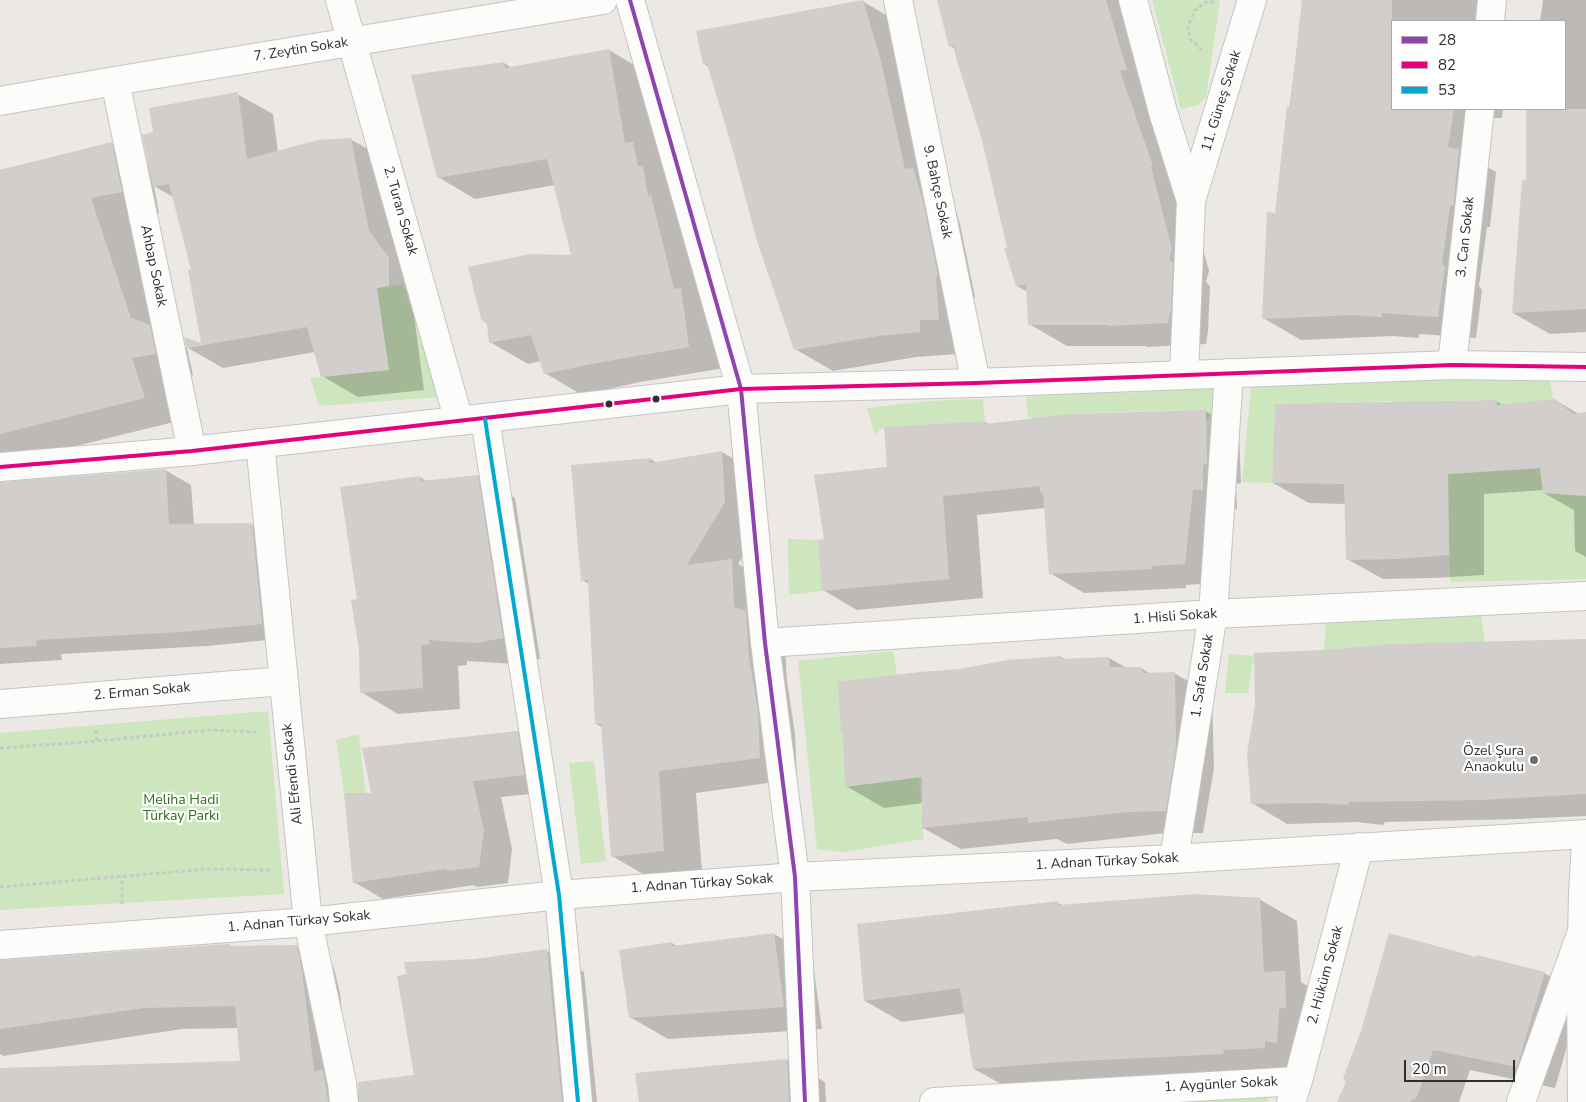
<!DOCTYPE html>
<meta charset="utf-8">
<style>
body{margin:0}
#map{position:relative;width:1586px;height:1102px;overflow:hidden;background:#ece8e4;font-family:"Nunito Sans",sans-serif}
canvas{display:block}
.legend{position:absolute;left:1391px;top:20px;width:175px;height:90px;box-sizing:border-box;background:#fff;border:1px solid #ababab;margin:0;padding:6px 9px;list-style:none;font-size:15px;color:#2e2e2e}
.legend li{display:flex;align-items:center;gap:10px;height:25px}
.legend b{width:25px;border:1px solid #ababab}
.scale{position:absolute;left:1404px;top:1060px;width:111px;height:22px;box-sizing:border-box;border:2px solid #2e2e2e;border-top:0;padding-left:6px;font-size:15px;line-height:18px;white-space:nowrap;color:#2e2e2e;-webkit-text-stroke:4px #fff;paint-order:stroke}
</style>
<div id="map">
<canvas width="1586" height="1102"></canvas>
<ul class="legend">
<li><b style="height:6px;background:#8e44ad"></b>28</li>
<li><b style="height:6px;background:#e5007d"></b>82</li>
<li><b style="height:6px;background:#00a9ce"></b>53</li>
</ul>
<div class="scale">20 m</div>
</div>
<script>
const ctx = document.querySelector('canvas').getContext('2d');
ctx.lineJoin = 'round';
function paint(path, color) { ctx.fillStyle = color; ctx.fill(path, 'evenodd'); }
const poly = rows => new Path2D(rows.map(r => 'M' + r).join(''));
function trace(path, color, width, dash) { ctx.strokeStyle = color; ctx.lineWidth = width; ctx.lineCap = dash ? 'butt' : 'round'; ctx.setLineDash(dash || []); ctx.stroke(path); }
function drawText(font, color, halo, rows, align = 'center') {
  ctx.font = font + ' "Nunito Sans",sans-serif'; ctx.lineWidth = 4.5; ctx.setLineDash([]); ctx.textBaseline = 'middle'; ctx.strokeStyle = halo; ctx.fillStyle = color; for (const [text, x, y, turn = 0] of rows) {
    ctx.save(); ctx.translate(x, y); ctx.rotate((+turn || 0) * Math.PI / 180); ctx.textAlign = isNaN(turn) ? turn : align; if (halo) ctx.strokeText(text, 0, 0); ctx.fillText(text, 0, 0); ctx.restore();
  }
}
const green = poly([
 [1152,0,1220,0,1206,97,1198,105,1181,109],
 [403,284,441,397,319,406,310,378,388,370,377,288],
 [1549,375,1554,402,1497,405,1496,400,1441,401,1393,407,1392,401,1275,405,1272,483,1242,482,1251,388,1258,379],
 [1124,387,1126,393,1215,388,1215,398,1211,414,1206,422,1205,410,1082,413,1032,419,1028,416,1026,397,1077,394],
 [983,399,985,421,884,427,875,434,867,408,929,401],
 [1544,468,1586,471,1586,579,1450,582,1448,474],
 [788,539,818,540,822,591,789,595],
 [1481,614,1485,642,1390,644,1324,650,1326,622],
 [893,651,897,675,900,728,915,728,924,839,843,852,817,849,798,661],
 [1229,654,1254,656,1248,693,1225,693],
 [268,711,284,894,0,910,0,733],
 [359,734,375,879,353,883,344,793,336,740],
 [594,761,606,861,581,864,569,763],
 [1264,1096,1270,1102,1085,1102]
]);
const shadow = poly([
 [938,0,1137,0,1209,271,1206,282,1210,286,1208,331,1206,344,1147,347,1145,346,1067,346,1029,324,1028,292,1017,286,983,139,955,49,950,46],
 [1303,0,1501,0,1501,4,1506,7,1503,21,1392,21,1392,109,1503,109,1502,118,1493,118,1485,166,1496,172,1490,227,1487,227,1479,286,1482,290,1476,338,1419,334,1419,338,1392,336,1301,340,1263,318],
 [1543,0,1586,0,1586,332,1550,334,1513,313,1527,180,1527,109,1565,109,1565,21,1540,21],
 [862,1,900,23,960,224,975,297,973,298,976,341,958,354,916,357,833,371,795,349,709,67,704,64],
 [609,50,646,72,661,160,670,165,725,368,640,382,582,395,545,373,541,361,528,364,490,342,573,257,555,185,475,199,438,177,504,63,512,68],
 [237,94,273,114,278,152,350,139,386,159,424,306,413,308,424,390,358,397,322,376,315,352,223,368,188,348,202,345,192,271,173,197,154,186,159,213,128,219,167,336,187,348,193,375,169,379,182,420,11,462,0,456,0,170,112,144,150,166,154,133],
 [1555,400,1579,414,1586,413,1586,557,1575,551,1574,510,1544,493,1544,490,1484,494,1484,575,1433,578,1383,579,1347,559,1345,504,1309,503,1273,483,1495,401,1503,405],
 [1205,411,1239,431,1241,483,1236,484,1237,509,1227,510,1219,583,1186,585,1186,588,1084,593,1050,573,1045,508,977,515,983,598,857,610,823,590,826,540,888,468,985,422,990,425],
 [722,452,759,474,763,524,738,564,769,582,772,627,784,634,787,681,795,734,797,779,696,793,702,872,650,878,612,856,602,727,596,724,589,584,582,580,650,459,657,463],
 [165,470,191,485,194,525,252,525,278,539,288,638,207,646,61,654,62,660,0,664,0,483],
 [478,476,515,498,540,659,514,664,467,661,467,665,458,666,460,709,398,714,361,692,359,601,420,477,428,482],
 [1586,640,1586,816,1518,819,1385,822,1383,825,1356,822,1287,824,1252,803],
 [1061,657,1066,660,1109,658,1127,668,1141,668,1151,674,1174,673,1212,695,1214,768,1203,833,1166,833,1067,844,1057,839,961,849,923,828,923,803,884,808,846,786,960,671],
 [517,732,546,749,552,792,501,797,512,849,508,883,477,887,474,885,383,899,354,882,372,794],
 [1259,899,1297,921,1301,982,1322,994,1303,1069,1012,1090,974,1069,966,1013,902,1022,865,1001,1058,903,1064,906],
 [774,934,812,956,822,1029,668,1039,630,1017,672,943,678,947],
 [229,945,233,947,297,946,334,968,340,993,350,1087,361,1093,362,1102,6,1102,0,1092,0,1069,241,1062,238,1028,182,1029,3,1056,0,1054,0,961],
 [546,950,584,972,597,1102,410,1102,415,1076,475,960],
 [1477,958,1544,973,1582,994,1555,1088,1470,1070,1459,1102,1338,1102],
 [787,1060,825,1082,826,1102,640,1102,636,1074]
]);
const building = poly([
 [863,0,881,61,905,169,913,168,923,201,938,276,936,277,939,320,920,320,920,332,878,336,794,350,757,241,731,144,707,64,703,65,696,31],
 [937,0,1106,0,1127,70,1120,71,1153,166,1151,167,1172,249,1169,259,1173,263,1171,309,1168,323,1108,326,1108,325,1028,325,1026,284,1016,286,1004,248,1007,248,982,140,956,58,954,46,949,47],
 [1302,0,1392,0,1392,109,1454,109,1448,147,1459,149,1453,206,1450,206,1442,263,1445,267,1438,317,1382,313,1382,317,1354,315,1262,319,1267,212,1275,213,1287,106,1290,107],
 [609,49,625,143,633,142,638,166,643,166,648,196,651,195,674,289,681,288,689,347,602,362,544,374,531,335,489,343,487,324,481,319,468,267,530,254,571,255,547,159,437,178,411,75,504,62,505,68],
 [238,92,247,159,318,140,351,138,369,231,389,258,389,286,377,288,389,370,321,377,307,327,187,348,184,337,201,343,188,270,191,270,169,184,153,187,142,135,153,132,149,108],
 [1526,109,1586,109,1586,309,1512,313,1522,181,1526,179],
 [112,142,122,192,91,198,131,318,150,325,156,354,132,358,145,398,0,434,0,170],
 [1555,399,1573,414,1586,412,1586,496,1543,493,1540,468,1448,474,1449,555,1397,559,1346,560,1344,484,1272,483,1275,404,1496,400,1497,405],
 [1206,410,1207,464,1203,465,1203,490,1193,490,1185,564,1152,566,1152,569,1049,574,1043,492,1040,493,1040,486,943,496,949,579,822,591,818,540,824,539,814,475,887,467,884,427,985,421,985,424,1070,414],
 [722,451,725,502,687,565,732,559,734,607,746,611,749,658,758,711,760,758,659,771,664,851,611,857,601,724,595,724,588,580,581,581,571,465,650,458,650,463],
 [166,469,169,524,252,523,262,624,181,632,36,640,37,646,0,648,0,482],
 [478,475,503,638,476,643,429,640,430,644,421,645,423,688,360,693,359,649,351,600,357,599,340,487,420,476,421,481],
 [1586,639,1586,794,1482,800,1349,802,1348,805,1320,803,1251,804,1247,754,1255,705,1254,653,1324,650,1390,644],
 [1061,656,1061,659,1109,657,1110,667,1141,667,1143,673,1175,672,1176,746,1166,811,1127,812,1028,823,1028,817,922,828,922,777,845,787,843,733,841,733,838,682,920,672,960,669,1007,660],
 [518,731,524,775,473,781,484,831,479,867,447,871,446,869,353,883,344,793,371,793,362,748],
 [1196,894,1260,898,1264,972,1285,971,1286,1007,1279,1009,1277,1043,1265,1041,1265,1048,1223,1050,1224,1054,1060,1062,973,1069,960,988,864,1001,857,924,1059,901,1059,905],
 [774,933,784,1007,629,1018,619,950,672,942,672,946],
 [1389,933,1476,957,1477,955,1545,972,1517,1067,1433,1050,1417,1097,1409,1102,1337,1102,1346,1082,1343,1078,1361,1031],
 [229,944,230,946,297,945,302,970,314,1071,323,1070,328,1102,0,1102,0,1068,240,1061,235,1006,144,1008,0,1029,0,960],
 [547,949,562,1102,359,1102,358,1082,414,1075,397,976,406,974,404,962,475,959],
 [787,1059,789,1102,639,1102,635,1073]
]);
const path = poly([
 [1202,50,1190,39,1188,26,1195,10,1206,2,1217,2],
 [96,730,97,741],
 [0,748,86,742,211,730,256,732],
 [0,887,207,869,271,870],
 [122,904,122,877]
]);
const minor = poly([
 [340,0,459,421],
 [630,0,741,389,765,643,795,877,805,1102],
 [898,0,976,383],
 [1133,0,1163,112,1191,201],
 [1490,21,1492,0],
 [115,81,192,451],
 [0,101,115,81,603,0],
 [1452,365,1480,109],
 [1184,375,1191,201,1252,0],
 [485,419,559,895,578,1102],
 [260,443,308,922,342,1083,344,1102],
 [765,643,1213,614,1586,596],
 [0,704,284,681],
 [1174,859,1213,614,1229,373],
 [0,945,308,922,559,895,795,877,1174,859,1586,834],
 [934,1102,1298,1081],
 [1291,1102,1298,1081,1359,847],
 [1521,1102,1580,937]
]);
const tertiary = poly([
 [0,467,192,451,741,389,976,383,1452,365,1586,367],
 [1582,1102,1581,982,1583,894,1586,843]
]);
const bus1 = poly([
 [630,0,741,389,765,643,795,877,805,1102]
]);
const bus2 = poly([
 [0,467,192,451,741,389,976,383,1452,365,1586,367]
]);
const bus3 = poly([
 [485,419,559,895,578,1102]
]);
const markers = [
 [656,399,4.5,"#2e2e2e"],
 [609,404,4.5,"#2e2e2e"],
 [1534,760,5,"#706f6e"]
];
const streetNames = [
 ["7. Zeytin Sokak",301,50,-9],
 ["11. Güneş Sokak",1222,101,-73],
 ["9. Bahçe Sokak",937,192,78],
 ["2. Turan Sokak",400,211,74],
 ["3. Can Sokak",1466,237,-84],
 ["Ahbap Sokak",153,266,78],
 ["1. Hisli Sokak",1175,617,-4],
 ["1. Safa Sokak",1203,676,-81],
 ["2. Erman Sokak",142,692,-5],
 ["Ali Efendi Sokak",293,774,-96],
 ["1. Adnan Türkay Sokak",1107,862,-3],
 ["1. Adnan Türkay Sokak",702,884,-4],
 ["1. Adnan Türkay Sokak",299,922,-5],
 ["2. Hüküm Sokak",1326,975,-75],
 ["1. Aygünler Sokak",1221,1085,-3]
];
const poiNames = [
 ["Özel Şura",1524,752],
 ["Anaokulu",1524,768]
];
const parkNames = [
 ["Meliha Hadi",181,801],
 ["Türkay Parkı",181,817]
];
paint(green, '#cee6be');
paint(shadow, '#0003');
paint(building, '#d1cecb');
trace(minor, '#c5c4c5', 30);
trace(tertiary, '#c5c4c5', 30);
trace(path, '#c9c9c8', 3, [4, 2.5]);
trace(minor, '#fcfcfb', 28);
trace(tertiary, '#fcfcfb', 28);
trace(bus1, '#8e44ad', 4);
trace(bus2, '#e5007d', 4);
trace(bus3, '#00a9ce', 4);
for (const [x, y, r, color] of markers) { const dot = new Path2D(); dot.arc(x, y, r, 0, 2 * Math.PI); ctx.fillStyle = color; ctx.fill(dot); trace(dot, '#fff', 2); }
drawText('14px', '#2e2e2e', '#fff', streetNames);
drawText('14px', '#2e2e2e', '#fff', poiNames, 'right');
drawText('14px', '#2c6e1b', '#fff', parkNames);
</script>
